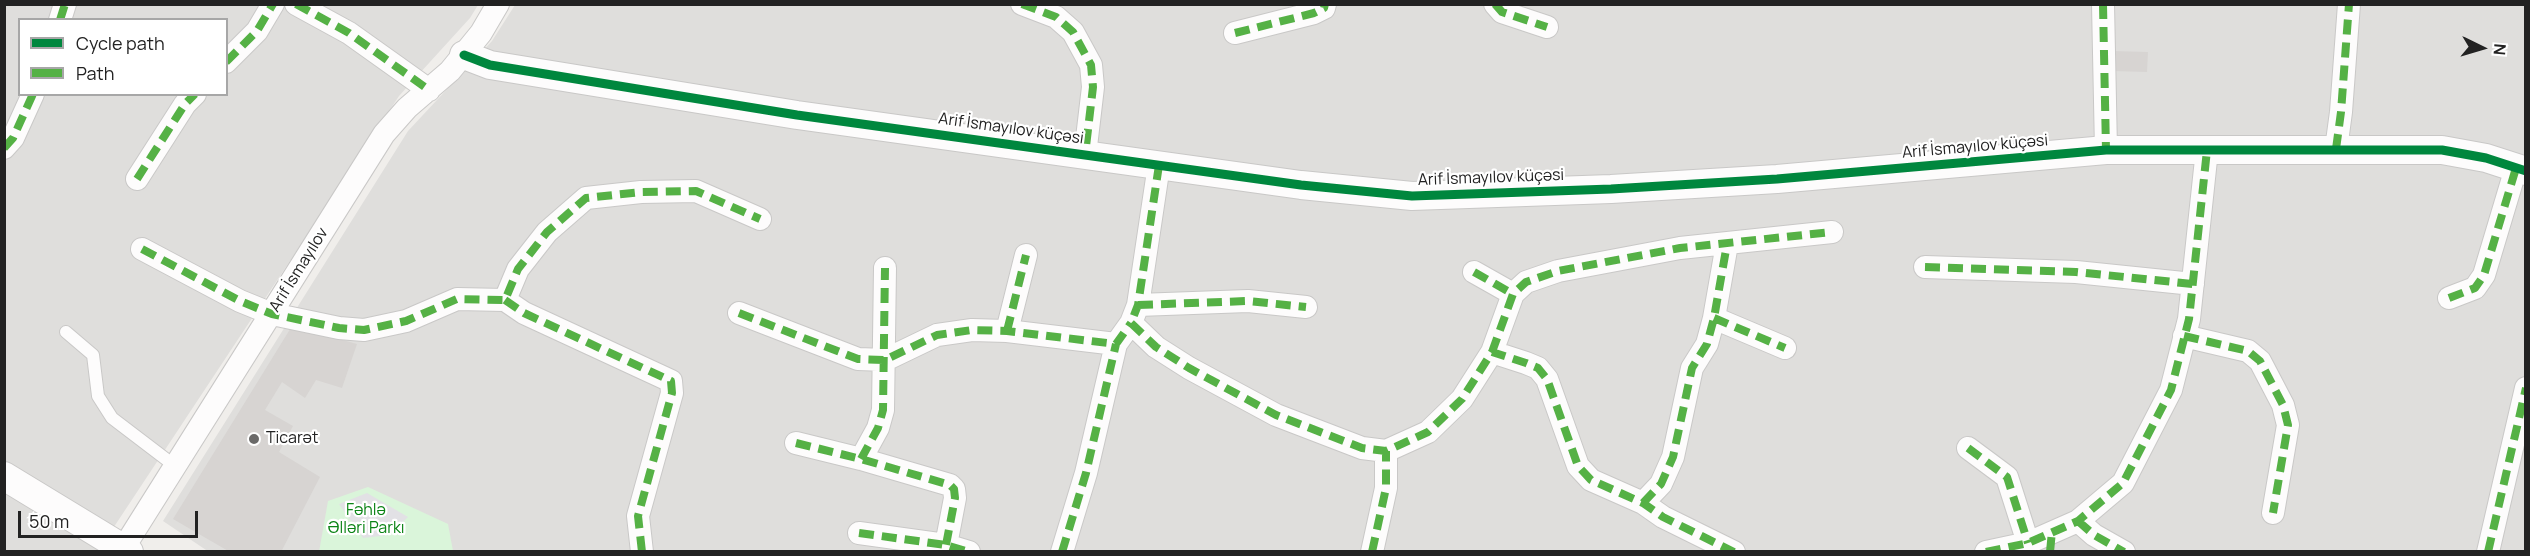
<!DOCTYPE html>
<meta charset="utf-8">
<style>
body{margin:0}
#map{position:relative;width:2530px;height:556px;overflow:hidden;background:#f0eeeb;font-family:Manrope,sans-serif}
canvas{display:block}
.frame{position:absolute;inset:0;border:6px solid #222;pointer-events:none}
.legend{position:absolute;left:18px;top:18px;width:210px;height:78px;box-sizing:border-box;background:#fff;border:2px solid #a7a7a7;margin:0;padding:8px 10px;list-style:none;font-size:18px;color:#222}
.legend li{display:flex;align-items:center;gap:12px;height:30px}
.legend b{width:30px;border:2px solid #a7a7a7}
.north{position:absolute;left:2452px;top:18px;width:60px;height:60px;-webkit-text-stroke:4px #fff;paint-order:stroke;rotate:95deg;font-size:16px;font-weight:700;line-height:24px;text-align:center;color:#222}
.north::after{content:'';display:block;margin:auto;width:21px;height:27px;background:#222;clip-path:polygon(50% 0,100% 100%,50% 72%,0 100%)}
.scale{position:absolute;left:18px;top:511px;width:180px;height:27px;box-sizing:border-box;border:3px solid #222;border-top:0;padding-left:8px;font-size:18px;line-height:21px;white-space:nowrap;color:#222;-webkit-text-stroke:4px #fff;paint-order:stroke}
</style>
<div id="map">
<canvas width="2530" height="556"></canvas>
<div class="frame"></div>
<ul class="legend">
<li><b style="height:8px;background:#00873e"></b>Cycle path</li>
<li><b style="height:8px;background:#55b145"></b>Path</li>
</ul>
<div class="north">N</div>
<div class="scale">50 m</div>
</div>
<script>
const ctx = document.querySelector('canvas').getContext('2d');
ctx.lineJoin = 'round';
function paint(path, color) { ctx.fillStyle = color; ctx.fill(path, 'evenodd'); }
const poly = rows => new Path2D(rows.map(r => 'M' + r).join(''));
function trace(path, color, width, dash) { ctx.strokeStyle = color; ctx.lineWidth = width; ctx.lineCap = dash ? 'butt' : 'round'; ctx.setLineDash(dash || []); ctx.stroke(path); }
function drawText(font, color, halo, rows, align = 'center') {
  ctx.font = font + ' Manrope,sans-serif'; ctx.lineWidth = 4.5; ctx.setLineDash([]); ctx.textBaseline = 'middle'; ctx.strokeStyle = halo; ctx.fillStyle = color; for (const [text, x, y, turn = 0] of rows) {
    ctx.save(); ctx.translate(x, y); ctx.rotate((+turn || 0) * Math.PI / 180); ctx.textAlign = isNaN(turn) ? turn : align; if (halo) ctx.strokeText(text, 0, 0); ctx.fillText(text, 0, 0); ctx.restore();
  }
}
const residential = poly([
 [4,5,478,5,470,18,399,96,98,551,5,551],
 [20,20,226,20,226,94,20,94],
 [515,5,2525,5,2525,551,209,552,163,521,408,131,492,41]
]);
const park = poly([
 [368,487,448,524,453,551,319,552,328,501]
]);
const plaza = poly([
 [367,493,408,517,389,535,363,538,339,504]
]);
const building = poly([
 [2112,51,2148,52,2147,72,2112,71],
 [292,326,357,344,342,388,316,380,305,398,282,382,265,410,293,426,279,452,320,477,281,552,230,552,173,519]
]);
const service = poly([
 [66,332,93,355,98,396,112,418,175,466]
]);
const minor = poly([
 [296,4,349,33,429,90],
 [1022,4,1056,17,1073,32,1091,65,1093,87,1085,155],
 [1495,4,1502,12,1547,27],
 [2103,4,2106,150],
 [60,20,65,4],
 [1235,33,1314,13,1324,8,1325,4],
 [226,62,257,31,273,4],
 [4,148,13,138,33,94],
 [2336,149,2341,112,2349,4],
 [1159,165,1138,305,1131,323,1156,347,1189,368,1276,415,1362,448,1386,451,1428,432,1462,399,1492,352,1526,363,1538,368,1547,379,1578,466,1591,480,1643,503,1663,517,1734,552],
 [137,179,185,104,195,94],
 [142,249,240,301,272,314,339,328,364,330,406,321,457,299,505,300,518,269,547,232,586,198,641,192,696,191,760,219],
 [1925,267,2076,272,2193,284],
 [1474,272,1513,294],
 [2449,298,2475,288,2484,275,2516,168],
 [505,300,524,313,671,381,672,393,638,516,642,552],
 [1138,305,1248,301,1306,307],
 [739,313,858,359,885,360,937,335,972,330,1007,331,1116,344,1131,323],
 [1714,318,1785,348],
 [1007,331,1026,255],
 [2184,336,2248,351,2260,361,2283,405,2288,425,2273,513],
 [1492,352,1513,294,1526,282,1558,271,1680,248,1832,232],
 [796,443,861,459,950,485,954,489,955,498,946,545],
 [1968,448,2007,477,2028,543],
 [861,459,878,428,883,410,885,268],
 [1643,503,1661,484,1673,457,1692,368,1707,344,1714,318,1727,244],
 [2078,521,2094,535,2124,552],
 [859,533,946,545,969,552],
 [121,552,384,134,407,108,450,71,481,33,498,4],
 [1062,552,1086,473,1116,344],
 [1372,552,1386,488,1386,451],
 [1986,552,2028,543,2078,521,2123,483,2171,390,2189,319,2207,150],
 [2488,552,2526,388]
]);
const tertiary = poly([
 [464,55,490,65,797,115,1301,185,1412,196,1611,189,1777,179,2106,150,2442,150,2486,158,2526,171],
 [4,476,129,552]
]);
const quiet = poly([
 [296,4,349,33,429,90],
 [1022,4,1056,17,1073,32,1091,65,1093,87,1085,155],
 [1495,4,1502,12,1547,27],
 [2103,4,2106,150],
 [60,20,65,4],
 [1235,33,1314,13,1324,8,1325,4],
 [226,62,257,31,273,4],
 [4,148,13,138,33,94],
 [2336,149,2341,112,2349,4],
 [1159,165,1138,305,1131,323,1156,347,1189,368,1276,415,1362,448,1386,451,1428,432,1462,399,1492,352,1526,363,1538,368,1547,379,1578,466,1591,480,1643,503,1663,517,1734,552],
 [137,179,185,104,195,94],
 [142,249,240,301,272,314,339,328,364,330,406,321,457,299,505,300,518,269,547,232,586,198,641,192,696,191,760,219],
 [1925,267,2076,272,2193,284],
 [1474,272,1513,294],
 [2449,298,2475,288,2484,275,2516,168],
 [505,300,524,313,671,381,672,393,638,516,642,552],
 [1138,305,1248,301,1306,307],
 [739,313,858,359,885,360,937,335,972,330,1007,331,1116,344,1131,323],
 [1714,318,1785,348],
 [1007,331,1026,255],
 [2184,336,2248,351,2260,361,2283,405,2288,425,2273,513],
 [1492,352,1513,294,1526,282,1558,271,1680,248,1832,232],
 [796,443,861,459,950,485,954,489,955,498,946,545],
 [1968,448,2007,477,2028,543],
 [861,459,878,428,883,410,885,268],
 [1643,503,1661,484,1673,457,1692,368,1707,344,1714,318,1727,244],
 [2078,521,2094,535,2124,552],
 [859,533,946,545,969,552],
 [1062,552,1086,473,1116,344],
 [1372,552,1386,488,1386,451],
 [1986,552,2028,543,2078,521,2123,483,2171,390,2189,319,2207,150],
 [2050,552,2052,531],
 [2488,552,2526,388]
]);
const cycleway = poly([
 [464,55,490,65,797,115,1301,185,1412,196,1611,189,1777,179,2106,150,2442,150,2486,158,2526,171]
]);
const markers = [
 [254,439,6,"#6a6968"]
];
const streetNames = [
 ["Arif İsmayılov küçəsi",1011,129,8],
 ["Arif İsmayılov küçəsi",1975,147,-5],
 ["Arif İsmayılov küçəsi",1491,178,-2],
 ["Arif İsmayılov",299,270,-58]
];
const poiNames = [
 ["Ticarət",266,439]
];
const parkNames = [
 ["Fəhlə",366,511],
 ["Əlləri Parkı",366,529]
];
paint(residential, '#dfdedc');
paint(park, '#daf5da');
paint(plaza, '#e2e1e5');
paint(building, '#d7d4d2');
trace(service, '#c9c8c7', 14);
trace(minor, '#c9c8c7', 24);
trace(tertiary, '#c9c8c7', 30);
trace(service, '#fdfcfc', 12);
trace(minor, '#fdfcfc', 22);
trace(tertiary, '#fdfcfc', 28);
trace(quiet, '#55b145', 8, [15, 8]);
trace(cycleway, '#00873e', 9);
for (const [x, y, r, color] of markers) { const dot = new Path2D(); dot.arc(x, y, r, 0, 2 * Math.PI); ctx.fillStyle = color; ctx.fill(dot); trace(dot, '#fff', 2); }
drawText('16px', '#222', '#fff', streetNames);
drawText('16px', '#222', '#fff', poiNames, 'left');
drawText('16px', '#0c8416', '#fff', parkNames);
</script>
